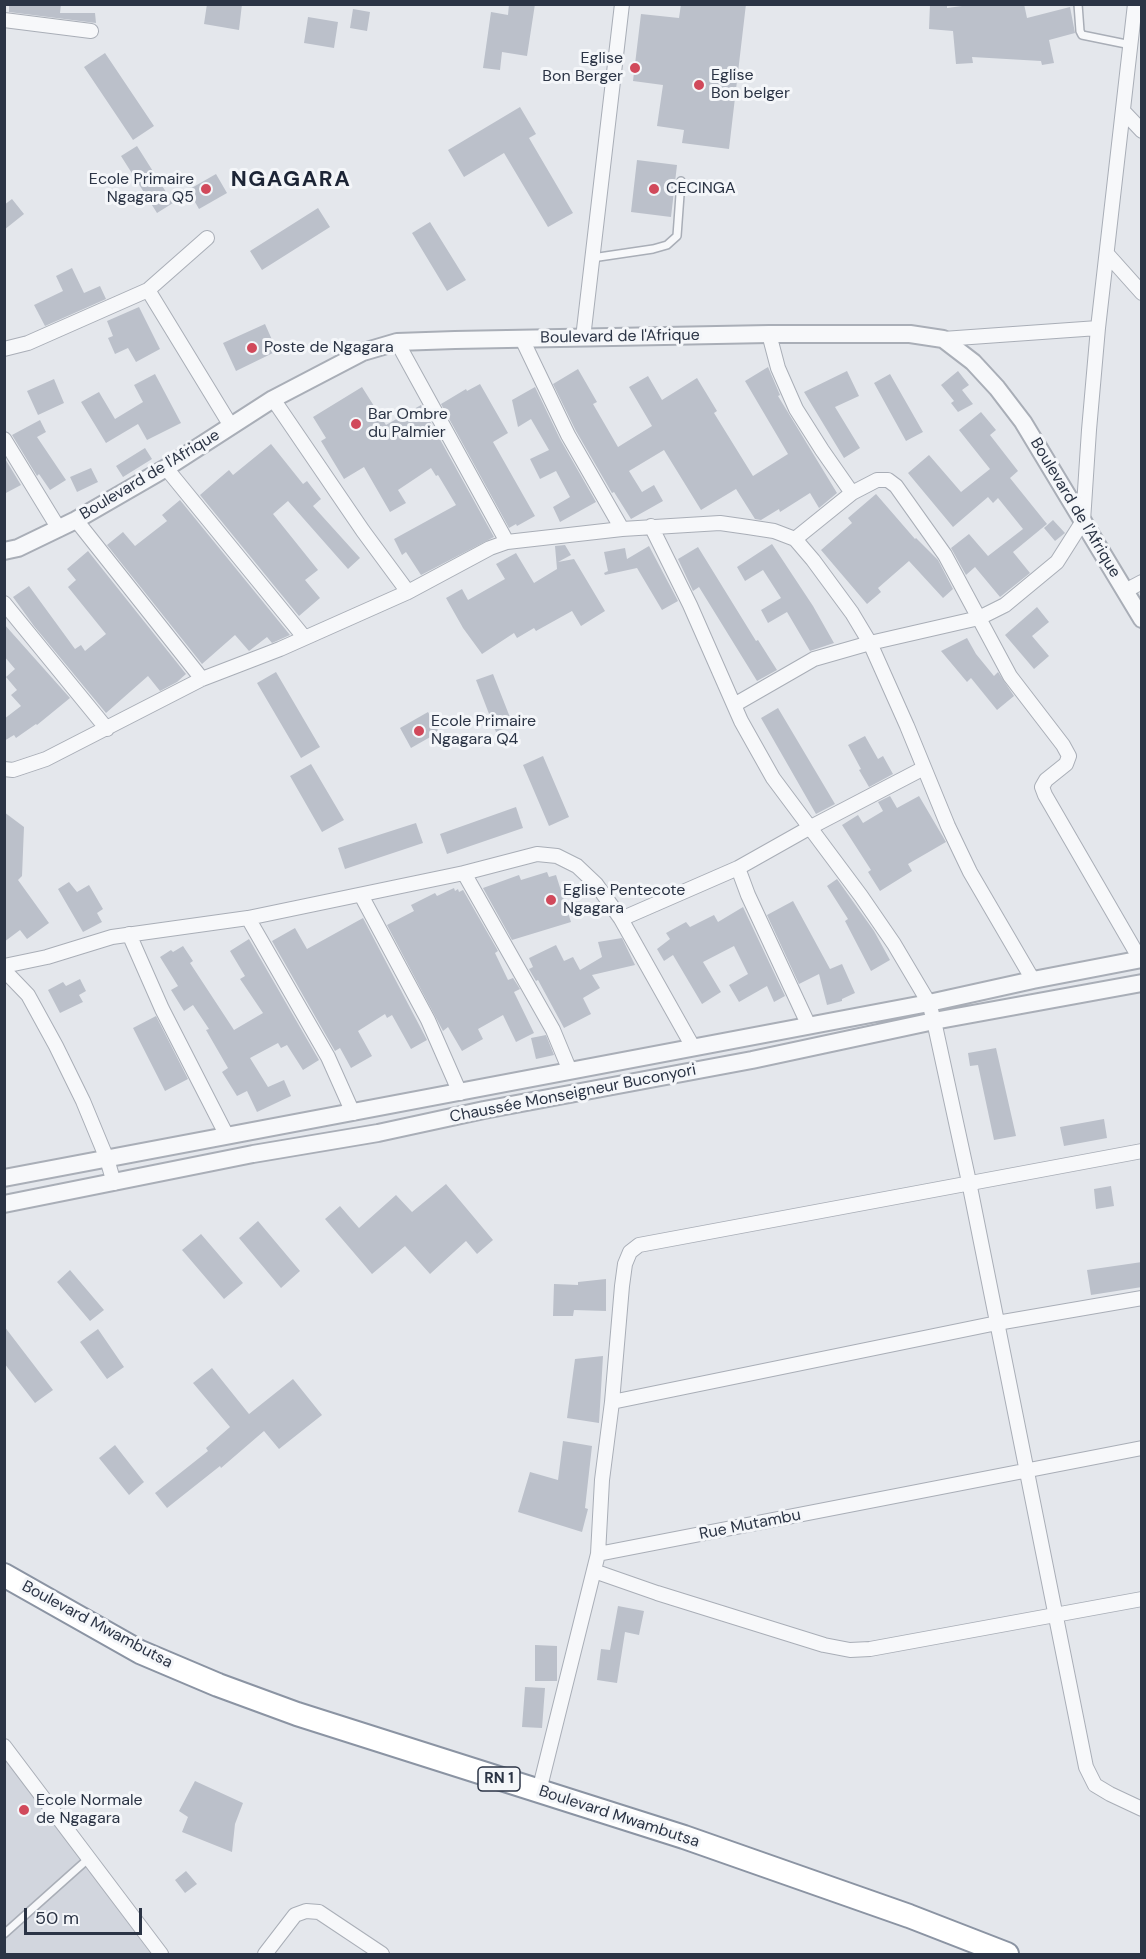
<!DOCTYPE html>
<meta charset="utf-8">
<style>
body{margin:0}
#map{position:relative;width:1146px;height:1959px;overflow:hidden;background:#e4e7ec;font-family:"DM Sans",sans-serif}
canvas{display:block}
.frame{position:absolute;inset:0;border:6px solid #2b3445;pointer-events:none}
.scale{position:absolute;left:24px;top:1908px;width:118px;height:27px;box-sizing:border-box;border:3px solid #2b3445;border-top:0;padding-left:8px;font-size:18px;line-height:21px;white-space:nowrap;color:#2b3445;-webkit-text-stroke:4px #f4f6f9;paint-order:stroke}
</style>
<div id="map">
<canvas width="1146" height="1959"></canvas>
<div class="frame"></div>
<div class="scale">50 m</div>
</div>
<script>
const ctx = document.querySelector('canvas').getContext('2d');
ctx.lineJoin = 'round';
function paint(path, color) { ctx.fillStyle = color; ctx.fill(path, 'evenodd'); }
const poly = rows => new Path2D(rows.map(r => 'M' + r).join(''));
function trace(path, color, width, dash) { ctx.strokeStyle = color; ctx.lineWidth = width; ctx.lineCap = dash ? 'butt' : 'round'; ctx.setLineDash(dash || []); ctx.stroke(path); }
function drawText(font, color, halo, rows, align = 'center') {
  ctx.font = font + ' "DM Sans",sans-serif'; ctx.lineWidth = 6; ctx.setLineDash([]); ctx.textBaseline = 'middle'; ctx.strokeStyle = halo; ctx.fillStyle = color; for (const [text, x, y, turn = 0] of rows) {
    ctx.save(); ctx.translate(x, y); ctx.rotate((+turn || 0) * Math.PI / 180); ctx.textAlign = isNaN(turn) ? turn : align; if (halo) ctx.strokeText(text, 0, 0); ctx.fillText(text, 0, 0); ctx.restore();
  }
}
const built = poly([
 [4,1756,83,1863,151,1954,5,1954]
]);
const building = poly([
 [9,4,61,4,60,13,95,13,96,23,9,12],
 [207,4,242,4,239,30,204,24],
 [509,4,535,4,527,56,502,52,500,70,483,68,491,12,508,15],
 [681,4,746,4,729,149,682,143,684,130,657,126,663,85,633,81,641,14,679,18],
 [930,4,947,4,947,8,977,4,1024,4,1027,18,1070,7,1075,33,1049,40,1054,63,1042,65,1041,61,972,57,973,63,956,64,953,31,929,29],
 [353,9,370,12,367,31,350,28],
 [308,17,338,22,334,48,304,43],
 [105,53,154,126,133,140,84,67],
 [520,107,536,134,529,138,573,213,548,227,504,153,464,177,448,150],
 [137,146,173,203,157,213,121,156],
 [637,160,677,165,671,217,631,212],
 [216,174,227,193,199,209,188,190],
 [12,199,24,214,4,230,4,205],
 [318,208,330,227,262,270,250,251],
 [430,222,466,280,447,291,412,233],
 [72,268,84,293,100,286,106,299,45,326,34,305,63,291,56,276],
 [139,307,160,349,136,362,128,348,115,354,108,338,113,336,107,321],
 [265,324,277,351,236,371,223,343],
 [768,367,780,395,778,396,837,493,819,508,810,493,780,512,779,509,761,520,755,519,736,489,701,510,664,450,629,471,642,492,654,485,663,501,631,519,614,492,612,493,576,431,553,384,578,369,597,402,593,404,618,447,652,426,629,387,648,376,662,400,697,378,717,411,714,413,753,476,788,454,745,381],
 [847,371,859,396,835,407,860,448,844,458,804,392],
 [958,371,969,385,962,390,973,404,958,412,951,403,954,401,941,385],
 [155,374,181,423,147,440,138,424,106,443,81,402,99,392,115,419,143,402,134,385],
 [890,374,923,432,906,441,874,383],
 [54,379,64,403,38,415,27,391],
 [480,384,508,433,493,442,535,516,517,526,516,524,509,528,441,404,466,389,467,391],
 [362,387,386,425,421,405,494,537,421,575,406,552,402,555,394,539,456,505,438,475,436,476,431,468,398,490,406,503,390,512,364,467,344,479,321,441,326,438,313,417],
 [535,387,560,439,596,502,560,522,553,507,570,497,556,471,540,479,530,459,549,450,531,419,518,427,512,400],
 [981,412,996,430,990,435,1018,471,1010,478,1047,524,1013,552,1030,573,1000,597,975,567,966,575,951,548,969,534,988,556,1023,529,998,498,993,503,988,497,953,527,908,473,929,455,961,492,990,469,959,430],
 [40,420,46,432,37,437,66,480,50,490,39,474,37,476,12,435],
 [271,444,303,484,307,481,321,499,313,506,360,558,348,569,288,501,273,514,318,570,305,580,320,598,299,616,200,495,229,470,233,475],
 [145,448,152,459,123,477,116,466],
 [4,457,21,485,4,494],
 [91,468,98,482,77,492,70,477],
 [876,494,915,539,916,538,938,560,953,589,943,598,909,561,878,588,881,592,867,604,821,550,852,523,848,518],
 [180,500,290,635,272,643,267,637,249,651,235,635,202,664,107,545,123,532,135,546,167,521,162,515],
 [1053,520,1065,533,1055,541,1044,528],
 [772,544,813,606,834,643,810,651,787,612,768,623,761,610,781,598,763,570,745,581,737,567],
 [565,545,571,555,558,562,574,559,605,611,581,626,572,611,536,631,534,628,517,638,514,633,482,654,463,628,446,598,462,589,468,600,505,579,496,564,516,553,534,583,557,569,555,546],
 [649,546,678,601,662,610,637,568,605,575,604,573,608,571,604,552,625,548,627,559],
 [698,547,756,641,758,640,777,670,757,681,699,587,693,591,678,559],
 [88,551,186,674,177,682,160,691,148,676,106,713,34,626,13,597,29,586,75,649,81,645,85,651,106,634,68,587,76,580,67,569],
 [1037,607,1049,622,1032,636,1049,656,1034,669,1005,635],
 [4,624,70,698,37,725,36,724,16,738,14,735,4,741,4,719,21,706,11,695,17,690,6,677,15,669,4,656],
 [967,638,976,654,994,676,998,672,1014,696,997,710,971,678,967,682,941,651],
 [276,672,320,747,301,758,257,683],
 [493,674,513,725,496,732,476,680],
 [778,708,835,804,816,814,761,718],
 [428,712,439,732,411,748,400,728],
 [865,736,878,759,883,756,893,774,869,787,859,770,861,769,848,745],
 [543,756,569,817,549,826,523,765],
 [311,764,344,820,322,832,290,776],
 [890,796,897,808,919,796,946,842,908,864,912,871,880,891,868,872,871,870,842,825,858,815,863,823,883,811,878,802],
 [516,807,523,828,447,854,440,834],
 [4,812,24,827,22,876,18,880,49,923,27,939,20,930,4,942],
 [416,823,423,843,345,869,338,848],
 [547,872,549,877,556,875,571,922,512,940,483,888,519,875,521,880],
 [837,879,874,931,890,960,871,971,845,921,848,919,827,886],
 [69,882,77,892,89,885,103,909,97,913,102,922,83,932,58,889],
 [454,888,455,891,458,889,459,892,463,890,498,951,495,953,508,980,513,978,520,989,514,992,534,1033,516,1042,503,1015,478,1029,483,1039,462,1051,448,1027,443,1031,387,925,414,911,411,905,435,893,437,896],
 [793,901,830,969,842,964,855,993,842,999,842,1001,827,1005,819,974,799,984,767,915],
 [743,907,785,996,774,1002,767,986,739,1002,729,985,748,974,734,946,703,962,721,992,702,1004,673,955,664,961,657,949,670,939,666,933,686,922,690,927,714,915,718,922],
 [363,918,427,1040,411,1049,392,1015,387,1018,385,1014,358,1031,372,1056,351,1068,340,1048,335,1051,272,941,295,928,307,949],
 [622,938,635,965,592,975,600,988,583,998,591,1014,564,1028,538,980,536,981,529,969,533,967,529,958,556,945,564,961,573,957,580,970,602,957,598,942],
 [249,939,319,1060,303,1070,287,1045,281,1048,278,1043,250,1058,268,1087,284,1080,291,1096,257,1112,247,1091,237,1096,222,1072,228,1068,206,1030,209,1029,193,1005,184,1011,171,990,178,986,160,957,171,950,173,952,183,946,193,961,190,963,234,1030,263,1013,240,979,245,976,230,951],
 [80,979,86,991,79,995,83,1002,60,1013,48,990,63,982,66,986],
 [156,1016,188,1079,165,1091,133,1028],
 [546,1035,554,1055,536,1059,531,1038],
 [996,1048,1016,1136,994,1140,978,1065,970,1066,968,1053],
 [1104,1119,1107,1138,1064,1146,1060,1127],
 [446,1184,493,1240,477,1254,466,1241,430,1274,405,1246,372,1274,325,1219,340,1206,359,1228,396,1195,412,1212],
 [1111,1186,1114,1206,1096,1209,1094,1189],
 [258,1221,300,1271,281,1288,239,1238],
 [201,1234,243,1283,224,1299,182,1250],
 [1142,1262,1142,1287,1091,1295,1087,1270],
 [70,1270,104,1310,90,1321,57,1282],
 [606,1279,606,1311,574,1310,573,1316,553,1316,554,1284,578,1285,578,1282],
 [4,1326,53,1390,35,1403,4,1363],
 [98,1329,124,1367,107,1379,80,1342],
 [603,1356,599,1423,567,1418,575,1359],
 [212,1368,249,1414,293,1379,322,1415,279,1449,264,1431,221,1468,220,1466,167,1508,155,1493,208,1451,206,1448,230,1427,193,1383],
 [563,1441,592,1446,585,1508,588,1509,582,1532,518,1512,530,1472,558,1480],
 [115,1445,144,1482,129,1495,99,1458],
 [618,1606,644,1611,639,1635,625,1632,617,1683,597,1680,601,1649,610,1650],
 [535,1645,557,1646,557,1681,535,1681],
 [525,1687,545,1688,542,1728,522,1727],
 [195,1781,243,1803,235,1824,232,1852,182,1832,188,1817,179,1811],
 [186,1871,197,1884,185,1893,175,1880]
]);
const service = poly([
 [1078,4,1080,31,1082,35,1131,45],
 [592,258,653,249,667,245,677,236,681,181],
 [4,1934,88,1859]
]);
const minor = poly([
 [4,20,91,31],
 [1124,112,1142,131],
 [1108,255,1142,293],
 [148,290,231,426],
 [769,334,778,368,796,409,822,450,852,493],
 [583,338,622,4],
 [522,339,568,435,622,529,720,523,748,527,774,531,795,539,813,560,852,613,870,643,907,726,948,826,970,872,1033,980],
 [943,339,1098,328],
 [397,342,507,542,622,529],
 [4,349,28,343,148,290,207,238],
 [273,399,363,531,408,592],
 [4,439,59,529],
 [166,468,304,637],
 [76,520,202,679],
 [651,526,690,605,741,721,773,778,861,896,894,944,929,1003,934,1021,969,1182,1086,1767,1095,1785,1110,1794,1142,1809],
 [795,539,852,493,877,480,888,480,896,486,945,555,1010,676,1063,745,1069,756,1066,764,1046,780,1042,787,1045,795,1140,959],
 [1125,591,1142,582],
 [4,603,107,729],
 [734,705,814,659,870,643,979,618,1005,605,1057,562,1083,521,1089,430,1098,328,1135,4],
 [4,769,13,770,46,759,202,679,280,649,408,592,490,548,507,542],
 [738,868,748,895,809,1026],
 [464,873,553,1030,570,1071],
 [361,895,428,1020,460,1093],
 [248,918,328,1057,353,1113],
 [621,919,738,868,809,828,924,768],
 [129,934,162,1009,227,1136],
 [4,966,47,957,112,937,248,918,464,873,537,854,557,856,577,866,596,884,621,919,693,1047],
 [4,970,28,995,56,1046,83,1101,107,1159,114,1183],
 [612,1402,997,1323,1142,1298],
 [598,1554,602,1480,612,1402,622,1286,625,1264,630,1252,639,1245,1142,1151],
 [594,1571,657,1593,824,1645,850,1650,870,1649,1142,1599],
 [4,1746,161,1954],
 [539,1791,598,1554,1142,1448],
 [265,1954,295,1915,306,1911,319,1912,382,1954]
]);
const tertiary = poly([
 [4,551,18,548,76,520,166,468,273,399,363,352,397,342,455,340,769,334,910,334,943,339,973,362,997,388,1023,422,1142,619],
 [4,1178,929,1003,1033,980,1142,959],
 [4,1204,253,1154,378,1133,484,1110,752,1060,934,1021,1142,983]
]);
const trunk = poly([
 [4,1575,140,1652,218,1685,297,1714,684,1837,909,1916,1007,1954]
]);
const markers = [
 [635,68,6,"#d1495b"],
 [699,85,6,"#d1495b"],
 [206,189,6,"#d1495b"],
 [654,189,6,"#d1495b"],
 [252,348,6,"#d1495b"],
 [356,424,6,"#d1495b"],
 [419,731,6,"#d1495b"],
 [551,900,6,"#d1495b"],
 [24,1810,6,"#d1495b"]
];
const shields = [
 [499,1779,42]
];
const shieldNames = [
 ["RN 1",499,1779]
];
const poiNames = [
 ["Eglise",623,59,"right"],
 ["Bon Berger",623,77,"right"],
 ["Eglise",711,76],
 ["Bon belger",711,94],
 ["Ecole Primaire",194,180,"right"],
 ["Ngagara Q5",194,198,"right"],
 ["CECINGA",666,189],
 ["Poste de Ngagara",264,348],
 ["Bar Ombre",368,415],
 ["du Palmier",368,433],
 ["Ecole Primaire",431,722],
 ["Ngagara Q4",431,740],
 ["Eglise Pentecote",563,891],
 ["Ngagara",563,909],
 ["Ecole Normale",36,1801],
 ["de Ngagara",36,1819]
];
const streetNames = [
 ["Boulevard de l'Afrique",620,337,-1],
 ["Boulevard de l'Afrique",150,475,-31],
 ["Boulevard de l'Afrique",1075,508,59],
 ["Chaussée Monseigneur Buconyori",573,1094,-11],
 ["Rue Mutambu",750,1525,-11],
 ["Boulevard Mwambutsa",97,1625,28],
 ["Boulevard Mwambutsa",619,1817,18]
];
const districtNames = [
 ["NGAGARA",291,180]
];
paint(built, '#d2d6de');
paint(building, '#bbc0ca');
trace(service, '#a9aeb7', 10);
trace(minor, '#a9aeb7', 16);
trace(tertiary, '#a9aeb7', 20);
trace(trunk, '#8b94a3', 26);
trace(service, '#f7f8fa', 7);
trace(minor, '#f7f8fa', 14);
trace(tertiary, '#f7f8fa', 16);
trace(trunk, '#fff', 22);
for (const [x, y, r, color] of markers) { const dot = new Path2D(); dot.arc(x, y, r, 0, 2 * Math.PI); ctx.fillStyle = color; ctx.fill(dot); trace(dot, '#f4f6f9', 2); }
for (const [x, y, w] of shields) { const box = new Path2D(); box.roundRect(x - w / 2, y - 12, w, 24, 4.5); ctx.fillStyle = '#f4f6f9'; ctx.fill(box); trace(box, '#2b3445', 1.5); }
drawText('bold 15px', '#2b3445', null, shieldNames);
drawText('16px', '#2b3445', '#f4f6f9', poiNames, 'left');
drawText('16px', '#2b3445', '#f4f6f9', streetNames);
ctx.letterSpacing = '1.5px';
drawText('bold 22px', '#1d2536', '#f4f6f9', districtNames);
ctx.letterSpacing = '0px';
</script>
